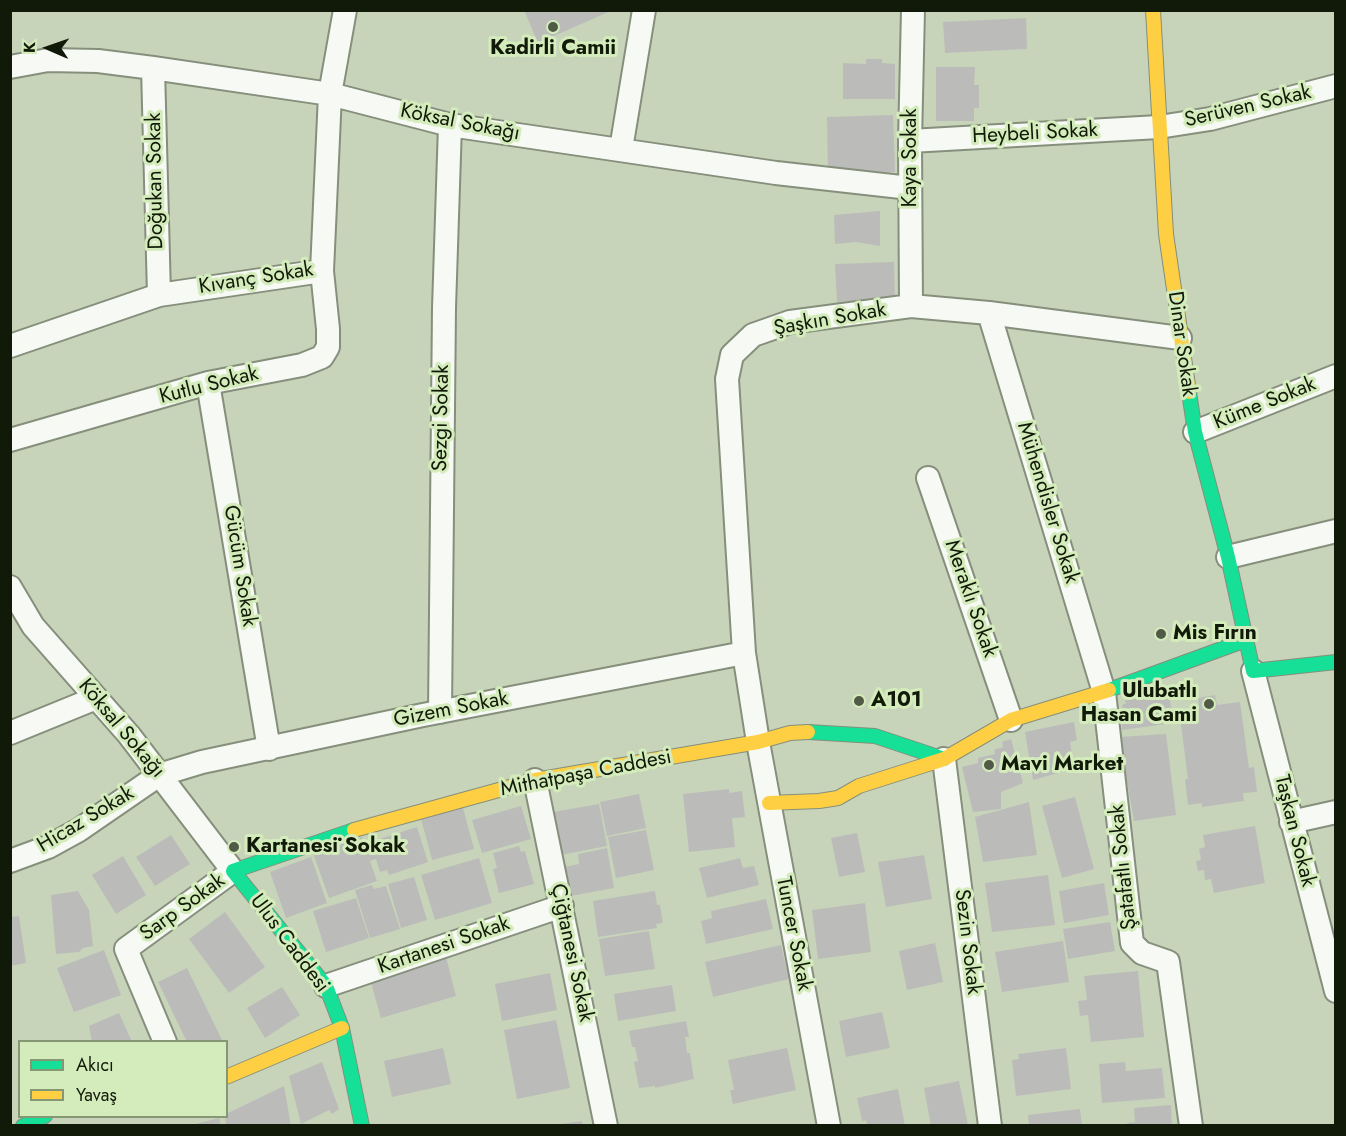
<!DOCTYPE html>
<meta charset="utf-8">
<style>
body{margin:0}
#map{position:relative;width:1346px;height:1136px;overflow:hidden;background:#c7d4ba;font-family:Jost,sans-serif}
canvas{display:block}
.frame{position:absolute;inset:0;border:12px solid #111908;pointer-events:none}
.legend{position:absolute;left:18px;top:1040px;width:210px;height:78px;box-sizing:border-box;background:#d4ecbb;border:2px solid #869873;margin:0;padding:8px 10px;list-style:none;font-size:18px;color:#111908}
.legend li{display:flex;align-items:center;gap:12px;height:30px}
.legend b{width:30px;border:2px solid #869873}
.north{position:absolute;left:18px;top:18px;width:60px;height:60px;-webkit-text-stroke:4px #d4ecbb;paint-order:stroke;rotate:272deg;font-size:16px;font-weight:700;line-height:24px;text-align:center;color:#111908}
.north::after{content:'';display:block;margin:auto;width:21px;height:27px;background:#111908;clip-path:polygon(50% 0,100% 100%,50% 72%,0 100%)}
</style>
<div id="map">
<canvas width="1346" height="1136"></canvas>
<div class="frame"></div>
<ul class="legend">
<li><b style="height:8px;background:#16e098"></b>Akıcı</li>
<li><b style="height:8px;background:#ffcf43"></b>Yavaş</li>
</ul>
<div class="north">K</div>
</div>
<script>
const ctx = document.querySelector('canvas').getContext('2d');
ctx.lineJoin = 'round';
function paint(path, color) { ctx.fillStyle = color; ctx.fill(path, 'evenodd'); }
const poly = rows => new Path2D(rows.map(r => 'M' + r).join(''));
function trace(path, color, width, dash) { ctx.strokeStyle = color; ctx.lineWidth = width; ctx.lineCap = dash ? 'butt' : 'round'; ctx.setLineDash(dash || []); ctx.stroke(path); }
function drawText(font, color, halo, rows, align = 'center') {
  ctx.font = font + ' Jost,sans-serif'; ctx.lineWidth = 6; ctx.setLineDash([]); ctx.textBaseline = 'middle'; ctx.strokeStyle = halo; ctx.fillStyle = color; for (const [text, x, y, turn = 0] of rows) {
    ctx.save(); ctx.translate(x, y); ctx.rotate((+turn || 0) * Math.PI / 180); ctx.textAlign = isNaN(turn) ? turn : align; if (halo) ctx.strokeText(text, 0, 0); ctx.fillText(text, 0, 0); ctx.restore();
  }
}
const building = poly([
 [524,10,613,10,538,43],
 [1026,18,1027,49,945,53,943,22],
 [866,59,882,59,882,63,895,64,895,99,843,99,843,63,866,64],
 [936,67,975,67,974,85,979,85,979,108,974,108,974,121,936,121],
 [893,115,895,172,828,175,827,117],
 [880,211,880,246,856,242,835,244,834,215],
 [894,262,895,299,837,302,835,264],
 [1169,692,1173,723,1122,730,1122,708,1123,704,1126,704,1125,700],
 [1215,695,1217,705,1240,702,1249,768,1254,767,1257,792,1243,793,1244,801,1202,807,1202,803,1188,805,1185,779,1188,779,1179,709,1199,706,1198,698],
 [1074,722,1077,740,1070,742,1072,755,1069,770,1033,780,1025,732],
 [1166,734,1176,815,1134,821,1119,737],
 [1011,739,1023,783,1001,792,1001,809,973,812,962,767,978,763,978,758,995,754,994,750,1003,747,1002,742],
 [729,789,729,793,742,791,745,817,732,818,735,847,689,852,683,794],
 [639,794,646,828,607,836,600,802],
 [1075,797,1094,869,1062,878,1042,806],
 [1029,802,1037,855,983,862,975,817],
 [462,804,474,849,432,860,420,815],
 [599,804,607,846,561,855,553,812],
 [521,806,531,839,482,853,472,820],
 [1255,826,1265,883,1214,893,1211,879,1205,880,1204,870,1198,871,1196,861,1201,860,1199,849,1205,847,1203,835],
 [417,827,428,862,389,875,387,870,380,872,376,859,370,861,377,881,329,898,313,853,362,837,364,844],
 [646,830,654,870,616,878,608,837],
 [857,833,865,872,839,877,831,838],
 [171,835,190,864,155,886,136,857],
 [519,846,521,852,525,851,534,884,499,893,493,869,497,868,493,853],
 [607,848,614,888,565,897,560,868,579,864,578,854],
 [924,855,932,899,886,907,878,862],
 [123,856,146,895,116,914,92,875],
 [311,857,327,903,286,918,270,872],
 [479,858,492,903,435,920,421,875],
 [740,858,743,868,754,866,759,885,707,898,699,868],
 [1048,875,1055,925,992,932,985,883],
 [414,877,427,920,401,928,388,884],
 [1104,883,1109,915,1064,923,1059,891],
 [372,885,374,889,386,886,400,929,370,938,355,890],
 [78,891,89,910,93,946,83,948,79,952,56,954,51,895],
 [655,891,657,905,660,905,663,923,656,924,657,928,598,937,593,901],
 [356,898,369,938,326,952,313,911],
 [766,899,773,929,706,944,701,921,712,918,711,911],
 [865,903,871,952,818,959,812,910],
 [225,912,265,967,229,993,189,939],
 [19,916,26,963,10,966,10,917],
 [1110,922,1115,951,1068,959,1063,929],
 [649,931,655,969,605,976,599,939],
 [1063,941,1069,982,1002,992,995,952],
 [935,943,943,982,907,990,899,951],
 [781,945,789,979,713,997,705,962],
 [104,950,121,995,74,1012,57,968],
 [446,957,456,996,381,1018,370,979],
 [187,968,223,1042,187,1042,158,982],
 [1138,971,1144,1037,1091,1042,1088,1015,1080,1016,1078,1001,1087,1000,1084,976],
 [550,973,557,1010,502,1021,495,984],
 [672,985,676,1011,618,1021,614,994],
 [282,987,300,1015,265,1038,247,1008],
 [882,1012,890,1048,846,1057,839,1021],
 [119,1013,132,1042,92,1042,89,1026],
 [556,1020,570,1088,517,1099,504,1030],
 [686,1021,689,1037,685,1037,687,1053,690,1053,694,1079,655,1088,655,1086,639,1088,634,1062,638,1061,635,1047,632,1047,629,1031],
 [443,1048,451,1084,392,1097,384,1061],
 [787,1048,796,1090,733,1104,730,1090,734,1090,728,1060],
 [1066,1048,1071,1089,1016,1096,1012,1060,1019,1059,1018,1054],
 [322,1062,339,1109,332,1114,329,1110,301,1124,289,1076],
 [1125,1062,1126,1071,1162,1068,1165,1098,1102,1103,1099,1064],
 [959,1081,968,1125,931,1126,924,1088],
 [284,1086,291,1126,226,1126,225,1116,226,1114],
 [898,1089,905,1126,867,1126,866,1120,862,1121,857,1098],
 [1171,1105,1172,1126,1128,1126,1127,1123,1135,1122,1134,1108],
 [1080,1109,1082,1126,1029,1126,1028,1115],
 [219,1118,221,1126,191,1126,191,1125],
 [582,1121,583,1126,561,1126,561,1124]
]);
const street = poly([
 [10,67,48,60,98,61,153,68,330,94,450,125,776,173,910,188],
 [153,68,159,295],
 [910,141,1159,127,1210,119,1336,86],
 [621,149,644,10],
 [911,306,910,141,913,10],
 [989,313,1104,692,1132,943,1142,953,1168,962,1191,1126],
 [10,346,159,295,322,271],
 [208,383,269,749],
 [1195,432,1336,376],
 [10,440,208,383,302,365,322,357,328,347,328,329,322,271,330,94,345,10],
 [928,478,1011,720],
 [1228,557,1336,531],
 [10,587,33,626,129,735,233,871,126,949,165,1042],
 [1253,671,1336,991],
 [440,712,444,308,450,125],
 [10,733,96,698],
 [944,759,990,1126],
 [535,780,606,1126],
 [1291,822,1336,812],
 [10,861,48,847,79,830,159,775,202,762,423,715,744,653],
 [326,986,562,906],
 [829,1126,758,742,744,653,727,379,732,355,753,335,790,322,911,306,989,313,1180,338]
]);
const fast = poly([
 [1189,392,1195,432,1228,557,1253,671,1336,662],
 [1109,690,1246,640],
 [808,732,875,736,944,759],
 [354,830,233,871,326,986,342,1028,362,1126],
 [23,1126,45,1116]
]);
const slow = poly([
 [1153,10,1166,234,1189,392],
 [769,803,819,801,838,798,859,786,944,759,1011,720,1109,690],
 [354,830,535,780,758,742,790,733,808,732],
 [226,1077,342,1028]
]);
const markers = [
 [553,27,6,"#515a46"],
 [1161,634,6,"#515a46"],
 [859,701,6,"#515a46"],
 [1209,704,6,"#515a46"],
 [989,765,6,"#515a46"],
 [234,847,6,"#515a46"]
];
const poiNames = [
 ["Kadirli Camii",553,49,"center"],
 ["Mis Fırın",1173,634],
 ["Ulubatlı",1197,692,"right"],
 ["Hasan Cami",1197,716,"right"],
 ["A101",871,701],
 ["Mavi Market",1001,765],
 ["Kartanesi̇ Sokak",246,847]
];
const streetNames = [
 ["Serüven Sokak",1248,107,-13],
 ["Köksal Sokağı",460,123,11],
 ["Heybeli Sokak",1035,134,-3],
 ["Kaya Sokak",911,158,-90],
 ["Doğukan Sokak",156,181,-91],
 ["Kıvanç Sokak",256,279,-9],
 ["Şaşkın Sokak",830,320,-10],
 ["Dinar Sokak",1181,344,82],
 ["Kutlu Sokak",209,386,-14],
 ["Küme Sokak",1265,404,-22],
 ["Sezgi Sokak",442,418,-89],
 ["Mühendisler Sokak",1047,503,73],
 ["Gücüm Sokak",239,566,81],
 ["Meraklı Sokak",970,599,71],
 ["Gizem Sokak",451,710,-11],
 ["Köksal Sokağı",121,729,50],
 ["Mithatpaşa Caddesi",586,774,-11],
 ["Hicaz Sokak",86,820,-31],
 ["Taşkan Sokak",1294,831,76],
 ["Şatafatlı Sokak",1124,867,-96],
 ["Sarp Sokak",183,908,-36],
 ["Tuncer Sokak",793,934,79],
 ["Sezin Sokak",967,942,83],
 ["Ulus Caddesi",289,944,53],
 ["Kartanesi Sokak",444,946,-19],
 ["Çiğtanesi Sokak",571,953,78]
];
paint(building, '#bbbcb9');
trace(street, '#858f7b', 26);
trace(fast, '#858f7b', 16);
trace(slow, '#858f7b', 16);
trace(street, '#f7f9f5', 22);
trace(fast, '#16e098', 14);
trace(slow, '#ffcf43', 14);
for (const [x, y, r, color] of markers) { const dot = new Path2D(); dot.arc(x, y, r, 0, 2 * Math.PI); ctx.fillStyle = color; ctx.fill(dot); trace(dot, '#d4ecbb', 2); }
drawText('bold 21px', '#111908', '#d4ecbb', poiNames, 'left');
drawText('21px', '#111908', '#d4ecbb', streetNames);
</script>
